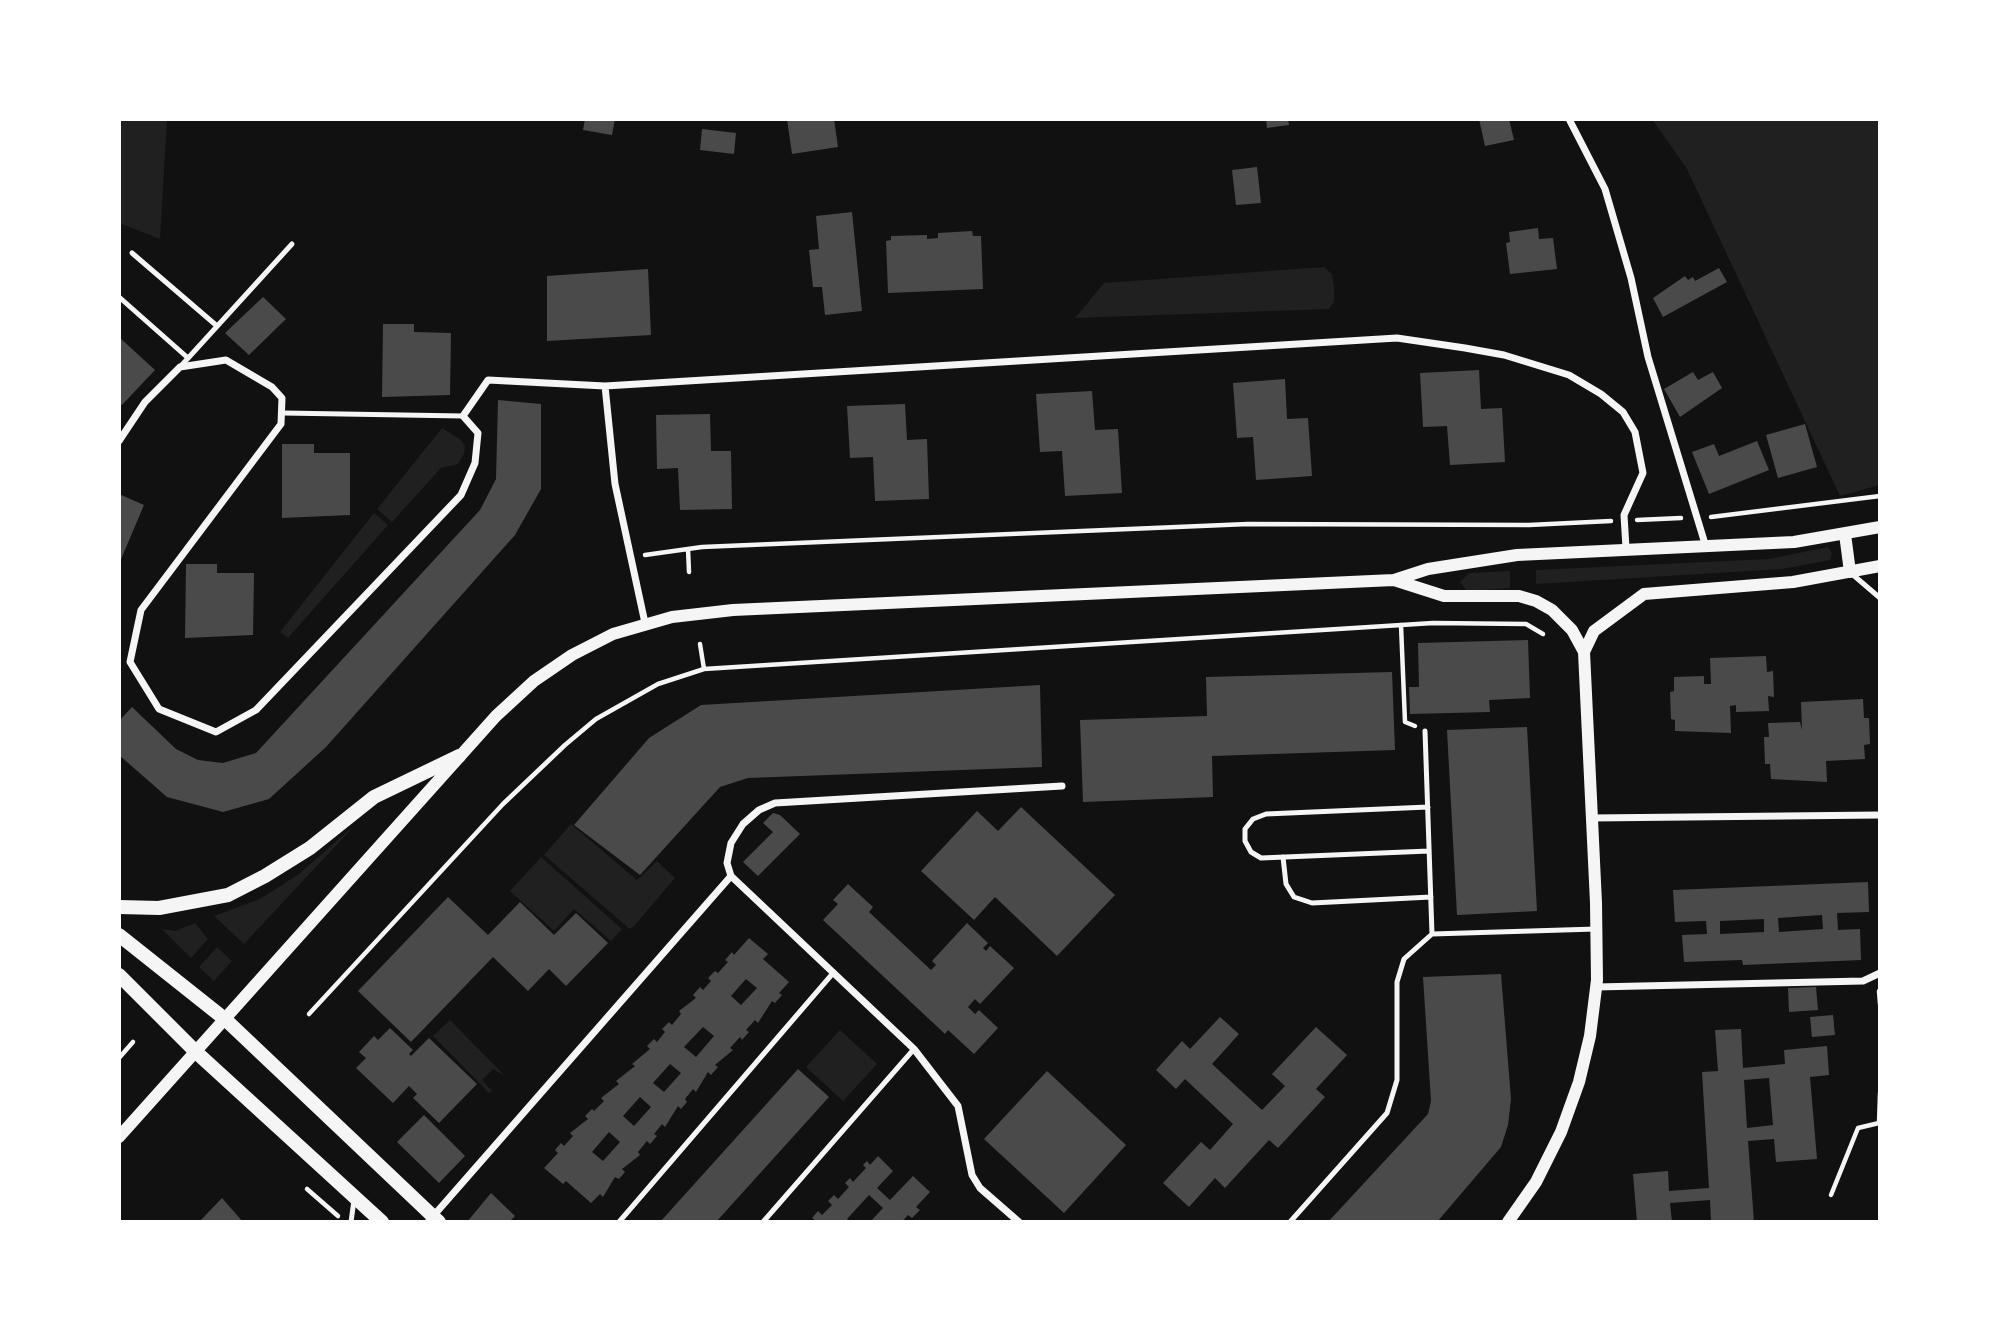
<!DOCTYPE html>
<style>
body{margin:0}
#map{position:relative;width:1999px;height:1341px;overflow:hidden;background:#111;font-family:Commissioner,sans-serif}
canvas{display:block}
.frame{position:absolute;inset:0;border:121px solid #fff;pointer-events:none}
</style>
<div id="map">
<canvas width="1999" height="1341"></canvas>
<div class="frame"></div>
</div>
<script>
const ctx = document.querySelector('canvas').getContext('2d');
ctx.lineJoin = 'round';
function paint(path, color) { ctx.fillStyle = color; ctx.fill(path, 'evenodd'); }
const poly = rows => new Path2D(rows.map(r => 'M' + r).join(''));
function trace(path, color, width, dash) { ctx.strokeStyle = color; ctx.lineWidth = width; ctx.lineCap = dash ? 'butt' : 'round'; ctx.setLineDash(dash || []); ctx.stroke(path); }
const green = poly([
 [119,119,167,119,160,239,119,223],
 [1652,119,1880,119,1880,485,1840,496,1687,169],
 [1324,267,1332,274,1334,287,1334,302,1329,309,1075,318,1104,283],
 [442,428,461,440,465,446,464,454,458,464,441,468,392,522,377,509],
 [374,513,388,525,288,638,280,632],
 [1828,547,1832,553,1830,560,1782,569,1536,584,1536,570,1769,559],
 [1510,571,1510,588,1467,591,1460,582,1469,573],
 [356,824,244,944,214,916,260,899,299,874],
 [571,824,637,880,657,861,675,878,634,926,629,929,625,925,544,855],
 [541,857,622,929,611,941,574,909,554,931,510,891],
 [195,923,208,939,191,958,162,929,175,931],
 [217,947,232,961,214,981,199,967],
 [450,1020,505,1076,493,1069,482,1080,492,1091,489,1093,433,1036],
 [840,1030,877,1064,843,1101,806,1067]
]);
const building = poly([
 [585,119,615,119,612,135,583,130],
 [787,119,834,119,838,147,792,154],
 [1266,119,1288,119,1289,125,1267,128],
 [1479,119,1509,119,1514,140,1485,146],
 [702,129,736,133,734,154,700,150],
 [1257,167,1261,203,1236,205,1232,170],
 [852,212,862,311,825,315,822,287,813,287,809,250,819,249,816,216],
 [1538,228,1539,239,1553,238,1557,269,1510,274,1506,243,1510,242,1509,232],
 [972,231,973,236,981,236,983,289,888,293,886,241,891,240,891,236,927,235,927,239,938,238,938,233],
 [1719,268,1727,282,1663,317,1653,298,1685,276,1688,280,1693,277,1695,281],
 [648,269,651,335,547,341,547,276],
 [263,297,286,319,249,355,225,333],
 [383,324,414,324,414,332,451,333,450,395,382,397],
 [119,337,155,370,122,405,119,402],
 [1479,370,1481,409,1502,408,1505,462,1450,465,1447,426,1423,427,1420,373],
 [1693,372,1698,380,1713,372,1722,388,1680,417,1664,389],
 [1285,379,1287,419,1308,418,1312,476,1256,480,1253,437,1237,438,1233,383],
 [1092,391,1095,430,1118,429,1122,493,1065,496,1062,451,1040,452,1036,394],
 [498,400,541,404,541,489,515,535,326,747,269,799,223,812,167,797,119,755,119,721,132,707,176,749,198,760,223,763,256,753,480,510,496,479],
 [905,404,907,440,927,439,929,499,875,501,873,457,850,458,847,406],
 [710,414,711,451,731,451,732,509,680,510,678,468,657,469,656,415],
 [1805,424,1817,467,1778,478,1766,435],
 [1757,441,1769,470,1709,494,1692,452,1714,444,1719,456],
 [282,444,314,444,314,453,350,453,350,515,282,518],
 [119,494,144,505,119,564],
 [186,564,217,564,217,573,254,573,253,635,185,638],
 [1528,640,1530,698,1489,700,1490,712,1410,714,1409,687,1419,687,1418,643],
 [1766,656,1767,672,1773,671,1774,697,1768,696,1769,711,1736,712,1736,705,1730,706,1731,733,1675,731,1675,720,1671,719,1670,692,1674,691,1674,677,1704,676,1704,684,1711,684,1710,658],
 [1392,672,1395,750,1212,756,1213,797,1083,802,1080,720,1207,716,1206,677],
 [1040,685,1042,767,748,778,720,787,640,875,574,825,649,738,701,705],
 [1863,699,1864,718,1869,718,1870,744,1864,745,1865,759,1826,761,1827,782,1771,779,1770,764,1765,764,1764,737,1769,737,1768,723,1800,722,1802,730,1801,702],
 [1527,727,1537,911,1457,915,1447,730],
 [1021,807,1115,895,1057,956,995,897,974,920,921,871,977,811,998,831],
 [773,813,780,815,800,834,758,876,743,862,773,832,763,823],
 [1868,882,1869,912,1837,913,1838,930,1860,929,1861,960,1743,965,1742,960,1684,962,1682,935,1707,934,1706,921,1675,922,1673,890],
 [1822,915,1823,929,1779,932,1778,918],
 [1764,919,1764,932,1720,934,1720,921],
 [848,884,873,907,869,912,931,970,936,965,932,961,967,923,988,943,983,948,986,951,990,946,1014,968,980,1004,975,999,968,1007,975,1014,979,1010,998,1028,974,1054,948,1030,945,1034,823,920,838,904,833,900],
 [448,897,488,935,520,902,554,935,576,913,608,943,566,986,549,969,528,991,493,957,411,1042,358,991],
 [749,938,768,954,763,959,789,982,779,993,782,995,775,1003,772,1001,758,1023,755,1020,746,1030,749,1032,742,1040,740,1037,730,1048,733,1050,715,1065,718,1067,711,1075,708,1072,696,1092,693,1089,685,1099,687,1102,681,1109,678,1106,665,1127,662,1124,654,1134,657,1136,650,1144,647,1141,638,1152,640,1155,622,1169,625,1172,619,1179,615,1177,603,1197,600,1194,591,1203,566,1181,563,1184,544,1168,558,1153,555,1150,561,1143,564,1146,573,1136,570,1133,588,1119,585,1116,592,1109,594,1111,604,1101,601,1098,619,1084,616,1081,635,1066,632,1064,650,1049,647,1046,654,1039,657,1042,665,1032,662,1029,669,1022,672,1025,681,1014,679,1011,696,998,693,995,700,987,703,990,711,981,708,978,715,971,718,973,728,962,725,960,732,952,734,955],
 [746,979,757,988,741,1005,731,996],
 [703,1027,714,1036,696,1057,684,1047],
 [670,1064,681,1073,664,1092,653,1083],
 [640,1097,651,1107,634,1126,623,1116],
 [609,1132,620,1142,603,1161,592,1152],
 [1501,974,1511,1099,1508,1125,1501,1147,1437,1222,1328,1222,1428,1114,1431,1101,1423,977],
 [1816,987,1818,1010,1789,1012,1788,988],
 [1833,1015,1835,1035,1812,1037,1810,1017],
 [1220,1017,1239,1034,1212,1064,1262,1110,1285,1086,1272,1074,1316,1027,1347,1055,1316,1089,1325,1097,1278,1148,1269,1140,1225,1188,1215,1178,1189,1207,1163,1183,1201,1142,1210,1150,1233,1124,1185,1079,1176,1089,1156,1070,1182,1041,1190,1049],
 [390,1028,413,1050,409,1054,411,1056,429,1038,477,1084,439,1123,413,1098,417,1094,409,1086,393,1103,356,1068,366,1058,359,1052,374,1036,378,1040],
 [1741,1029,1743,1068,1785,1064,1784,1050,1827,1046,1829,1075,1810,1077,1817,1159,1776,1162,1774,1139,1748,1141,1754,1222,1711,1222,1710,1200,1670,1203,1672,1222,1637,1222,1633,1174,1668,1171,1669,1191,1709,1188,1702,1072,1718,1071,1715,1030],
 [1769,1078,1773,1125,1747,1128,1744,1080],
 [798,1069,829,1097,716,1222,660,1222],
 [1047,1071,1126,1145,1064,1213,984,1139],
 [424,1115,465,1156,439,1183,397,1142],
 [878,1156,893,1171,877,1188,890,1200,913,1176,930,1192,916,1207,920,1210,912,1218,908,1215,902,1222,870,1222,883,1208,869,1195,847,1219,851,1222,817,1222,812,1218,818,1211,822,1215,832,1205,828,1201,834,1195,838,1199,849,1187,845,1183,850,1178,853,1182,866,1168,863,1165,867,1161,870,1165],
 [491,1193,515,1216,509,1222,467,1222],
 [222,1198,243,1222,199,1222]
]);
const path = poly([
 [1711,517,1880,496],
 [1637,520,1681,518],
 [688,549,689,572],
 [645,555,702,547,1248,524,1529,525,1611,521],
 [1401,625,1405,722,1415,726],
 [700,644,704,669],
 [1879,991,1880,1004],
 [309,1014,503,804,565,745,596,719,658,684,704,669,1433,623,1526,624,1543,634],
 [119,1058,133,1042],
 [307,1189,338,1216],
 [1831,1195,1858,1128,1879,1123,1880,1093]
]);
const service = poly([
 [132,253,217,326],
 [119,297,188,358],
 [180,367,292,244],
 [283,413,463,416],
 [1852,574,1880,598],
 [1425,731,1432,934],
 [1428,807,1266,814,1253,819,1245,829,1245,841,1251,852,1261,858,1429,851],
 [1283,857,1286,884,1294,897,1312,903,1431,897],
 [351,1222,354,1200],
 [619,1222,834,972],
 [763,1222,914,1049],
 [1290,1222,1387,1113,1397,1080,1397,982,1404,959,1432,934,1596,929]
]);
const minor = poly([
 [1569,119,1605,189,1631,278,1648,357,1706,547],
 [119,441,145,402,180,367,226,360,272,387,282,398,281,424,141,610,130,662,159,709,216,732,256,710,461,495,475,463,478,433,463,416,488,380,605,386],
 [645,623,615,484,605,386,1397,338,1465,348,1504,355,1569,375,1601,394,1623,412,1635,432,1643,473,1624,515,1626,548],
 [1592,818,1880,815],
 [731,876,914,1049,958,1106,972,1175,980,1188,1019,1222],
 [731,876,727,863,731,843,743,824,759,810,775,803,1062,786],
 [1596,987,1863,981,1880,973],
 [428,1222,731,876]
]);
const tertiary = poly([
 [1845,534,1850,572],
 [1394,580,1444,596,1519,596,1536,601,1552,610,1572,630,1584,652,1596,903,1597,980,1590,1036,1579,1082,1561,1132,1536,1182,1508,1222],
 [1584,652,1594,631,1644,594,1793,582,1880,566],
 [119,1137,496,716,534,681,572,655,613,634,672,617,733,610,1394,580,1428,569,1517,555,1794,542,1880,527]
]);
const secondary = poly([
 [119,907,159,908,228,895,265,876,310,848,374,797,459,756],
 [119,935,226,1020,439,1222],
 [119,975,196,1052,382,1222]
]);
paint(green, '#202020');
paint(building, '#4a4a4a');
trace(path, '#f5f5f5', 4.5);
trace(service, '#f5f5f5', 5);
trace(minor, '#f5f5f5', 7);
trace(tertiary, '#f5f5f5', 12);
trace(secondary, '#f5f5f5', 14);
</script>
